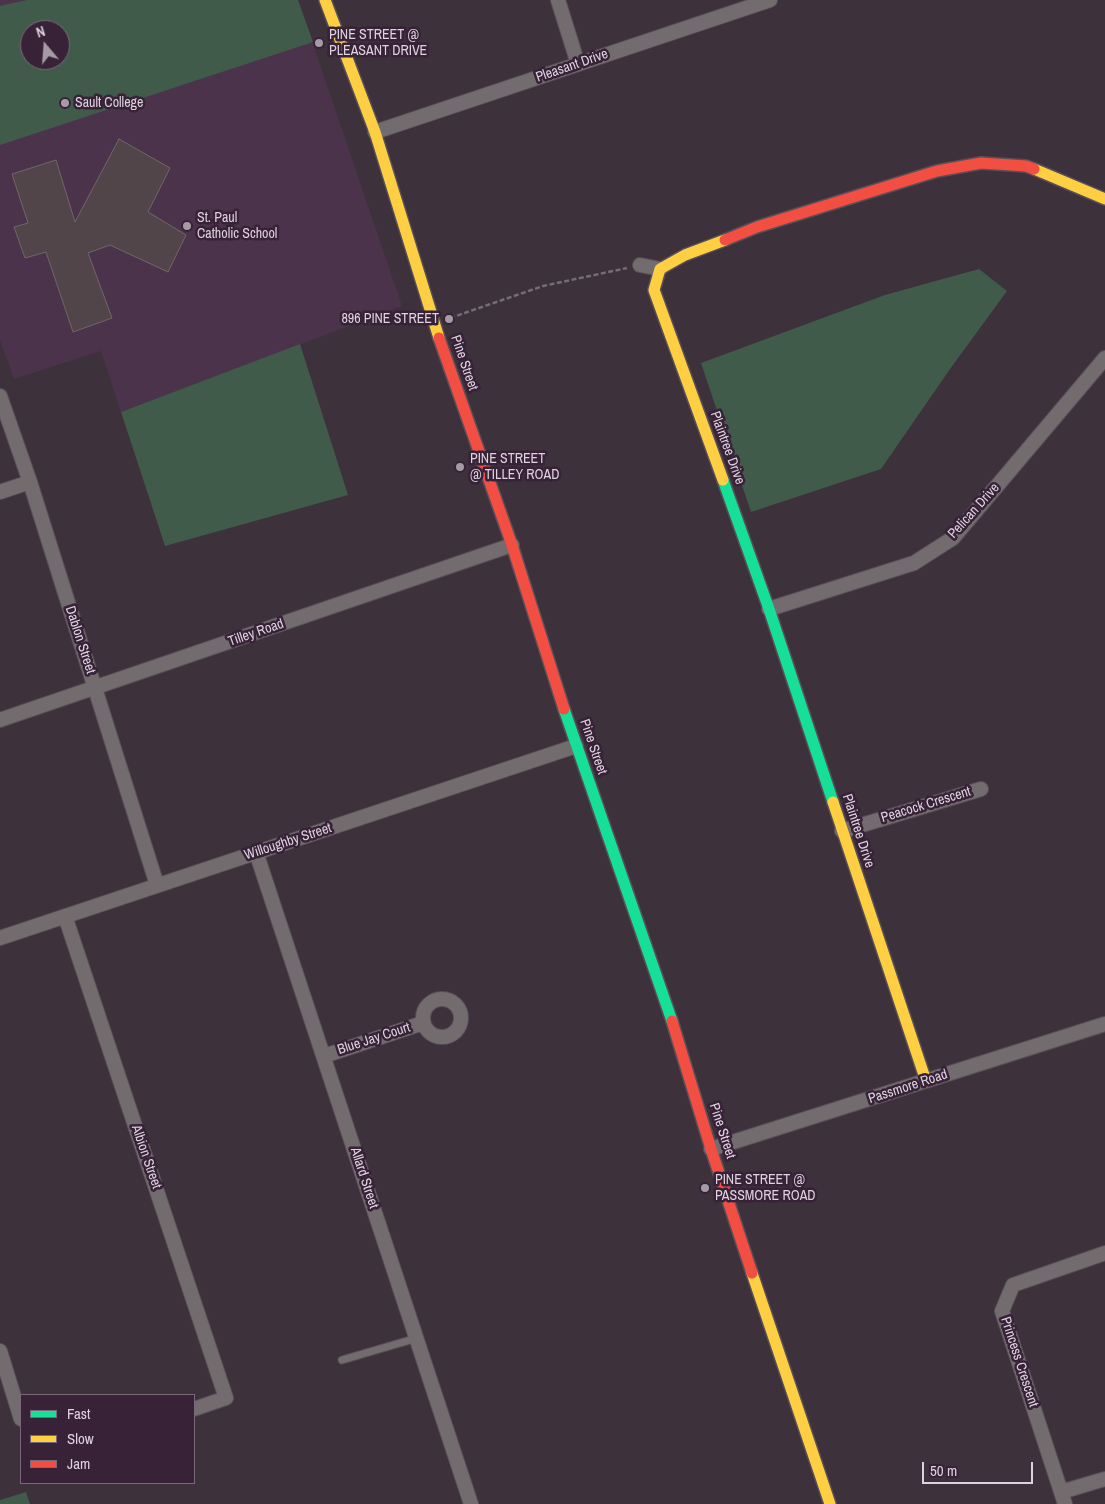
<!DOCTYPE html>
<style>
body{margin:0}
#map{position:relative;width:1105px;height:1504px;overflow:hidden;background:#3d313c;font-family:"Archivo Narrow",sans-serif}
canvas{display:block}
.legend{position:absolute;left:20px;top:1394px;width:175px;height:90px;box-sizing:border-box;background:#372237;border:1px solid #7a687a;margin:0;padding:6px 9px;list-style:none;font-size:15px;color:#dfd2df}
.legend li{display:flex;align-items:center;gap:10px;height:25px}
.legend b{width:25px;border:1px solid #7a687a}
.north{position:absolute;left:20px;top:20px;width:50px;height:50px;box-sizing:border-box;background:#372237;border:1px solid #7a687a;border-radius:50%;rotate:342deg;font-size:14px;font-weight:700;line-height:20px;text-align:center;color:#dfd2df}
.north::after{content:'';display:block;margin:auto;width:18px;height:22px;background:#a69aa6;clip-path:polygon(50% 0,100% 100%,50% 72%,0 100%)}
.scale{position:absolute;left:922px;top:1462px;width:111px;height:22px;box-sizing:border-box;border:2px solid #dfd2df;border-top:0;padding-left:6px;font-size:15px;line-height:18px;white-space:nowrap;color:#dfd2df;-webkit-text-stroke:4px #372237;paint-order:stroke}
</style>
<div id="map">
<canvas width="1105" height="1504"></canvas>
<ul class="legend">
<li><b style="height:6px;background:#16e098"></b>Fast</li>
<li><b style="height:6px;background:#ffcf43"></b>Slow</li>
<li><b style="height:6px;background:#f24e42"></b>Jam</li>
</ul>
<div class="north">N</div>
<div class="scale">50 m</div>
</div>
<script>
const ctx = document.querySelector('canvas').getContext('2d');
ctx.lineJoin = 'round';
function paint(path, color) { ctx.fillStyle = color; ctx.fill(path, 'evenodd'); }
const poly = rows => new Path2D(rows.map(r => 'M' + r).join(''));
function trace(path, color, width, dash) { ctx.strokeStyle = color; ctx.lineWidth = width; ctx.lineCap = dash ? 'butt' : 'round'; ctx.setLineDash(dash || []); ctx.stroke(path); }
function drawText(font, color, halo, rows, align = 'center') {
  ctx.font = font + ' "Archivo Narrow",sans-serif'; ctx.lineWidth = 5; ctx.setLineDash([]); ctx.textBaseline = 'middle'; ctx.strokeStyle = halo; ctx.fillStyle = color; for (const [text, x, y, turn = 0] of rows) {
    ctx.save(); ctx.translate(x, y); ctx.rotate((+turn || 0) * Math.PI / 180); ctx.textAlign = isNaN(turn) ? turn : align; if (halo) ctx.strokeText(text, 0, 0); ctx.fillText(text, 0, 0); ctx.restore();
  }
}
const built = poly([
 [0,0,298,0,402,306,121,412,101,351,14,379,0,340],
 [30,30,60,30,60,60,30,60]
]);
const green = poly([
 [27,0,298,0,313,42,0,145,0,6],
 [30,30,60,30,60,60,30,60],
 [979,269,1007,291,950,369,881,469,751,512,701,363,885,295],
 [300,344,348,495,165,546,121,412],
 [26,1492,30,1504,0,1504,0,1500]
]);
const building = poly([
 [119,139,170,168,148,212,186,235,168,272,110,245,88,253,112,318,73,332,46,252,25,258,14,227,28,223,12,174,56,160,75,222,119,139]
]);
const path = poly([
 [450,318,543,286,627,268]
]);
const lane = poly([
 [342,1360,417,1338]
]);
const street = poly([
 [558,0,578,64],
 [375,132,770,0],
 [640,265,660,269],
 [0,396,30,482,157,885],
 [0,492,30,482],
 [769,609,914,563,953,538,1105,358],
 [0,720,512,545],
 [842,831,981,789],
 [256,852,471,1504],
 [65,916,226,1398,194,1409],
 [0,938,576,746],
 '423 1018a19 19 0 1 1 38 0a19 19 0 1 1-38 0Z',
 [324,1056,423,1023],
 [711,1149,1105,1024],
 [0,1351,21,1419],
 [1061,1492,1105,1479],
 [1065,1504,1002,1311,1013,1285,1105,1253]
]);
const fast = poly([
 [723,480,769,609,833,802],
 [564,709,672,1021]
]);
const slow = poly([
 [325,0,375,132,439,338],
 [1034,169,1105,199],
 [723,480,654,290,660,269,685,255,725,240],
 [833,802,926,1081],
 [752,1273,830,1504]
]);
const jam = poly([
 [725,240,757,227,937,171,981,163,1026,166,1034,169],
 [439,338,512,545,564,709],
 [672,1021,711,1149,752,1273]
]);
const markers = [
 [319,43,5,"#a69aa6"],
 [65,103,5,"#a69aa6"],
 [187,226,5,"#a69aa6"],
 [449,319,5,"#a69aa6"],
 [460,467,5,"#a69aa6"],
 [705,1188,5,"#a69aa6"]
];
const poiNames = [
 ["PINE STREET @",329,35],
 ["PLEASANT DRIVE",329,51],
 ["Sault College",75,103],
 ["St. Paul",197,218],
 ["Catholic School",197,234],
 ["896 PINE STREET",439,319,"right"],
 ["PINE STREET",470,459],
 ["@ TILLEY ROAD",470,475],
 ["PINE STREET @",715,1180],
 ["PASSMORE ROAD",715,1196]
];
const streetNames = [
 ["Pleasant Drive",572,66,-19],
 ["Pine Street",464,363,71],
 ["Plaintree Drive",727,448,70],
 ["Pelican Drive",974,511,-48],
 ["Tilley Road",256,633,-19],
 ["Dablon Street",80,640,72],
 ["Pine Street",593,747,71],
 ["Peacock Crescent",926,805,-17],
 ["Plaintree Drive",858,831,72],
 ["Willoughby Street",288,842,-18],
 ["Blue Jay Court",374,1039,-18],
 ["Passmore Road",908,1087,-18],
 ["Pine Street",722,1131,72],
 ["Albion Street",146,1157,71],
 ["Allard Street",364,1178,72],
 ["Princess Crescent",1019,1362,72]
];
paint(built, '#4c334c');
paint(green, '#415b4b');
paint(building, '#51454a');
trace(building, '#716569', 1);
trace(lane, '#594f59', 9);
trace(street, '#594f59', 16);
trace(fast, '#594f59', 14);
trace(slow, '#594f59', 14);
trace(jam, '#594f59', 14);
trace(path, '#746e72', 2.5, [5, 2.5]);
trace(lane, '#736c6e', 7);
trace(street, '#736c6e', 14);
trace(fast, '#16e098', 11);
trace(slow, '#ffcf43', 11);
trace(jam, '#f24e42', 11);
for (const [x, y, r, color] of markers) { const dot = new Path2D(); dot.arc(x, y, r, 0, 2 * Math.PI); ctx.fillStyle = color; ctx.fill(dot); trace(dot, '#372237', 2); }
drawText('14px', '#dfd2df', '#372237', poiNames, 'left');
drawText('14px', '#dfd2df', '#372237', streetNames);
</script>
